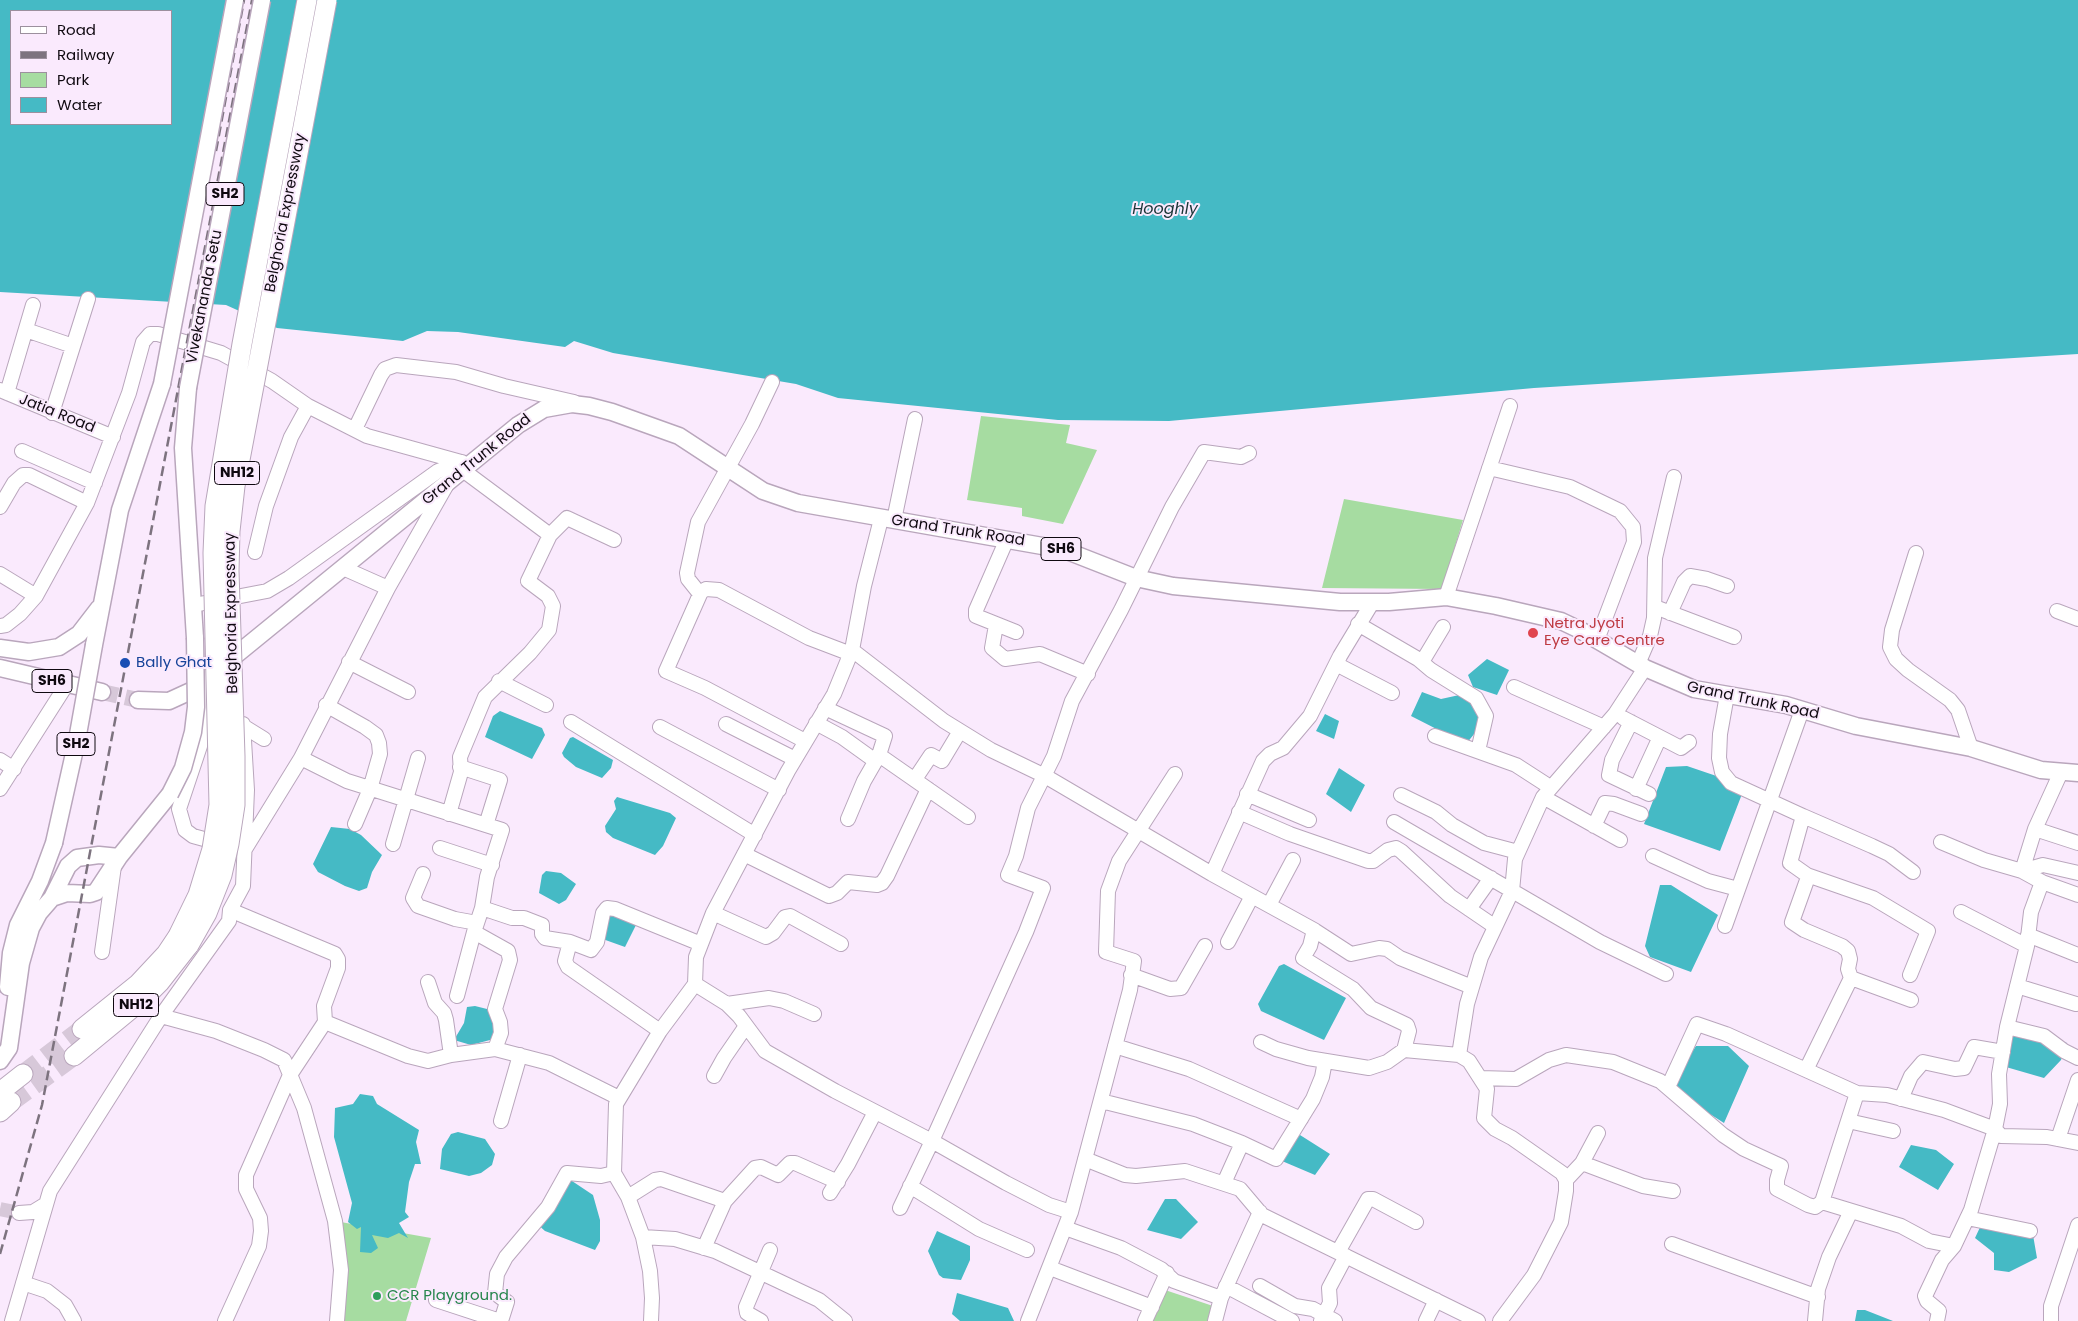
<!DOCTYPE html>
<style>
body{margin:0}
#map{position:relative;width:2078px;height:1321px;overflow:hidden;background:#faeafd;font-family:Poppins,sans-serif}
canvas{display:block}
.legend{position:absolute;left:10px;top:10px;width:162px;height:115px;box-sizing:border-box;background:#faeafd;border:1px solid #9c909e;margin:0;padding:6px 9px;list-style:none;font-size:15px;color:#0f0910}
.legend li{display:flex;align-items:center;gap:10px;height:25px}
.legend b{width:25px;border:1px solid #9c909e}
</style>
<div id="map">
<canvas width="2078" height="1321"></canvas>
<ul class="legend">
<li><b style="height:6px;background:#fff"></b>Road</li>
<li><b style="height:6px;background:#7d737f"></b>Railway</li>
<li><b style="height:14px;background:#a6dca1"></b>Park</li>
<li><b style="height:14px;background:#45bac5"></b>Water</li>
</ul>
</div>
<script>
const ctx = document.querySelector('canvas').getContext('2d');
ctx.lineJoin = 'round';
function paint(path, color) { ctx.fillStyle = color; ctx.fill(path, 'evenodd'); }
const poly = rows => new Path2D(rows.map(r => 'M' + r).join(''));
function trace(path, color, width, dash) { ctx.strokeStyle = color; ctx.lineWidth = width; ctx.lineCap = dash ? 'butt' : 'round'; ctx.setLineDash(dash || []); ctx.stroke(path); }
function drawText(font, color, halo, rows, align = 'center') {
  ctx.font = font + ' Poppins,sans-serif'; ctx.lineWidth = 4; ctx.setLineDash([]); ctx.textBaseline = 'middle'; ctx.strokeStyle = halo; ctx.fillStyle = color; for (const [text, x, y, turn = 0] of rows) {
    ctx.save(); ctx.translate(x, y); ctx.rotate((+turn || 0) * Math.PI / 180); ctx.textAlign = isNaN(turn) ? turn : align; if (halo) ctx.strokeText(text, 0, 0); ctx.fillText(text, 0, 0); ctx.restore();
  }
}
const green = poly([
 [981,416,1070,425,1066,443,1097,450,1063,524,1022,516,1022,508,967,500],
 [1344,499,1463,520,1442,589,1322,588],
 [335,1221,431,1238,406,1321,337,1321],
 [1162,1289,1213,1306,1209,1321,1143,1321]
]);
const water = poly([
 [0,0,2078,0,2078,354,1534,388,1169,421,1058,420,838,398,796,384,613,353,574,341,565,347,458,332,427,331,403,341,277,328,226,305,0,292],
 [11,11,171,11,171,124,11,124],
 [1487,659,1509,670,1497,695,1473,687,1468,675],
 [1422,692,1441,699,1464,694,1488,717,1466,744,1411,716],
 [500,711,542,728,545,735,532,759,485,737,493,716],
 [1325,714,1339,721,1334,739,1316,731],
 [573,737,613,760,611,768,602,778,576,767,564,757,562,753,570,738],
 [1687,766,1737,783,1742,794,1720,851,1644,824,1666,767],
 [1339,768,1365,785,1351,812,1326,794],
 [617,797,670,813,676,818,663,846,655,855,613,838,606,832,605,826,616,809,614,801],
 [331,827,350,829,361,835,382,855,372,872,367,888,359,891,345,886,318,872,313,864],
 [546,871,561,873,576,884,566,900,559,904,539,893,542,875],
 [1660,885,1671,885,1718,915,1691,972,1650,957,1645,946],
 [610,909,625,914,636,925,625,947,597,937],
 [1284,964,1346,998,1324,1040,1261,1011,1258,1004,1279,966],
 [475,1006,491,1010,498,1031,490,1040,471,1045,454,1040,464,1023,467,1007],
 [2013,1025,2067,1043,2061,1060,2044,1078,2006,1067],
 [1696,1046,1728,1046,1749,1066,1724,1123,1677,1093,1676,1076],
 [360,1094,373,1096,377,1104,419,1130,416,1142,421,1164,415,1164,409,1182,405,1212,409,1217,399,1223,408,1238,399,1233,388,1238,372,1235,378,1248,371,1253,360,1252,361,1227,357,1229,348,1222,352,1203,334,1137,335,1108,353,1104],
 [458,1132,485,1139,495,1154,492,1165,481,1173,469,1176,440,1169,442,1149,451,1134],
 [1300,1135,1330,1154,1315,1175,1282,1161,1285,1143],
 [1911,1145,1936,1150,1954,1164,1938,1190,1899,1167],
 [563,1175,593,1195,600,1220,600,1241,595,1250,545,1231,535,1222],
 [1165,1199,1176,1199,1198,1222,1181,1239,1147,1230],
 [1982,1223,2033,1235,2037,1258,2009,1272,1994,1270,1994,1253,1975,1238],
 [937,1231,970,1246,970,1260,961,1280,943,1278,939,1275,928,1251],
 [957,1293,1008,1308,1014,1321,960,1321,952,1314],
 [1857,1310,1865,1310,1893,1321,1855,1321]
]);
const pier = poly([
 [226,0,268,0,211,306,169,304]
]);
const minorTunnel = poly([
 [0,1209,19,1213]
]);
const majorTunnel = poly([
 [102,692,138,700]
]);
const highwayTunnel = poly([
 [23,1074,82,1029],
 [11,1102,74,1056]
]);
const minor = poly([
 [26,330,73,346],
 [0,390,113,437],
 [7,393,33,305],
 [52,413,88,299],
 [355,429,381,375,385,369,396,365,456,372,504,386,574,402],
 [22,451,95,483],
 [1489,468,1570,487,1620,511,1633,527,1634,542,1597,640],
 [0,507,14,483,23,475,29,475,87,503],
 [894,520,915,419],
 [550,535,567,518,614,540],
 [1007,539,976,610,976,616,1016,632],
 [255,552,266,506,291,437,308,406],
 [1916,553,1892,630,1890,647,1896,659,1908,670,1950,700,1958,710,1971,748],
 [343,568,388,588],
 [0,574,36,596],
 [700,594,688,579,687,573,698,522,752,424,772,382],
 [1446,597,1510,406],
 [194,605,267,591,289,578,438,471,462,462],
 [1655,607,1734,637],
 [2057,611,2078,619],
 [1670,613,1684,582,1690,576,1707,579,1727,586],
 [1358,624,1418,659,1431,670,1476,698,1486,716,1478,751],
 [996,625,992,648,1005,659,1040,654,1088,674],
 [0,626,6,625,20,614,36,596,87,503,129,393,143,342,150,334,158,334,221,353,272,381,308,406,367,436,461,462],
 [852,650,944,721,991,750,1045,776,1212,874,1314,930,1310,946,1303,958,1353,989,1371,1008,1407,1025,1409,1031,1404,1050],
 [349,662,408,692],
 [1422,662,1443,627],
 [1336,664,1392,693],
 [1638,664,1650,636,1654,618,1655,558,1674,477],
 [205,681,205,707,200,746,179,809,185,830,193,836,222,844],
 [499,681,546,705],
 [1514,687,1604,727],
 [1727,695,1720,734,1719,758,1722,772,1731,783,1803,816,1790,863,1807,875,1807,880,1792,922,1804,930,1842,946,1848,951,1850,959,1848,969,1851,978,1806,1070,1857,1093,1887,1095,1944,1110,1995,1129,2001,1136,2047,1137,2078,1143],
 [326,705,365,727,376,735,379,743,380,754,370,789,355,824],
 [825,708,885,736,879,755,864,781,848,819],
 [1623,718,1681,748,1689,742],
 [571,722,755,835],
 [1631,722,1612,760,1609,775,1649,794],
 [816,723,842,737,874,760],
 [726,724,795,759],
 [243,726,264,739],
 [660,727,779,790],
 [1435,736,1516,765,1550,787],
 [805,741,705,688,666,671,701,592,706,589,719,590,809,638,851,654],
 [879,755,968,817],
 [301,758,347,781,502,830,487,877,482,908,474,932,508,951,510,960,495,1009,500,1022,501,1033,495,1049],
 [0,760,14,769],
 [460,767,500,780,486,825],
 [915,779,931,755,942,761,960,731],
 [0,789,67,684],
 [1636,789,1659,739],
 [1247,794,1309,820],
 [1401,795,1436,812,1452,825,1484,843,1518,852],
 [1543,797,1620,840],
 [1239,812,1290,834,1368,861,1373,861,1388,850,1396,848,1401,851,1450,896,1494,926],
 [449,814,461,772,460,757,485,697,530,653,549,630,553,606,548,596,528,581,550,535,464,471],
 [1803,816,1872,846,1889,854,1913,872],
 [1394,822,1600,942,1666,974],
 [1594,826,1605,803,1614,804,1641,814],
 [2035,829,2078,843],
 [1941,842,1984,860,2022,871,2043,865,2078,873],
 [393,844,418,758],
 [440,848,492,865],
 [245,849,301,758,388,588,446,486],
 [744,854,829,896,837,893,848,882,877,885,882,883,887,876,928,789],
 [1653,856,1708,881,1738,889],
 [423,874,413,898,418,906,455,919,477,923],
 [1212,874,1263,761,1270,754,1283,748,1310,716,1340,656,1372,603],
 [1807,875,1873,898,1928,931,1910,975],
 [2042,882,2078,895],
 [1269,905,1293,860],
 [482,908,512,918,524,918,542,925,542,934,545,938,570,942,591,950,597,942,603,913,607,908,615,909,701,944],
 [1469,909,1491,878],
 [230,910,335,954,338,959,338,968,324,1006,325,1022,408,1056,428,1061,451,1055,495,1049,549,1063,619,1098],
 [1961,912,2027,946],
 [713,913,766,937,773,933,785,917,790,916,841,944],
 [1725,926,1802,710],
 [1314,930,1351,954,1379,948,1387,949,1400,958,1472,987],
 [2028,935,2078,955],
 [570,942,565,961,568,967,660,1031],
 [1228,942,1252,896],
 [102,952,114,866],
 [1131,975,1170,989,1181,988,1205,946],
 [1851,978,1911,1000],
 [428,982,435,1003,444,1013,446,1020,451,1055],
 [695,984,727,1004,739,1016,765,1051,835,1091,932,1141,1026,932,1043,888,1008,875,1016,856,1028,808,1054,756,1072,701,1121,610,1172,507,1204,452,1241,457,1249,453],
 [2017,986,2076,1004],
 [457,996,474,932],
 [727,1004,769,998,784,1001,814,1014],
 [161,1016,216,1031,264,1050,284,1060,304,1108,335,1221,341,1270,337,1321],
 [2007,1027,2044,1036,2064,1051,2078,1058],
 [1261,1042,1276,1049,1308,1058,1369,1068,1387,1062,1404,1050,1459,1055],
 [1115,1046,1189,1069,1301,1119],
 [714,1076,724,1058,746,1026],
 [1480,1078,1516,1079,1549,1060,1566,1055,1613,1062,1660,1081,1723,1135,1744,1149,1781,1166,1777,1180,1777,1189,1808,1205,1815,1207,1822,1202],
 [1668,1087,1697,1024,1726,1034,1806,1070],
 [1857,1093,1822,1202,1901,1226,1929,1241,1954,1246],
 [1901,1099,1911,1076,1923,1062,1955,1069,1964,1068,1974,1047,2003,1052],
 [1101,1101,1193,1124,1242,1143],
 [501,1121,520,1055],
 [1848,1121,1893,1131],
 [2058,1139,2078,1080],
 [1085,1159,1125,1175,1136,1176,1185,1171,1240,1189,1262,1215,1478,1321],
 [1582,1163,1598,1133],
 [1566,1180,1582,1163,1643,1186,1673,1191],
 [1224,1183,1242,1143,1276,1159,1313,1099,1322,1077,1325,1061],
 [910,1186,979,1229,1027,1250],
 [830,1193,848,1164,875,1112],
 [628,1197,655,1180,661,1179,725,1201],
 [900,1208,932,1141,1006,1183,1049,1205,1071,1212],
 [19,1213,33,1212,46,1204],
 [1967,1218,2030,1231],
 [1065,1228,1121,1248,1161,1269,1174,1281,1221,1298],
 [643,1237,675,1239,715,1251,819,1300,845,1321],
 [1672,1244,1818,1297],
 [704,1248,725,1201,755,1168,761,1167,778,1175,790,1163,795,1163,838,1182],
 [1338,1252,1368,1199,1373,1199,1416,1222],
 [1050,1268,1152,1307],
 [23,1283,47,1291,65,1305,74,1321],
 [1226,1286,1292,1321],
 [1260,1286,1295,1306,1313,1309,1335,1321],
 [436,1300,500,1321],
 [12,1321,50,1191,161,1016,229,921,230,910,243,886,247,790,243,724],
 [225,1321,259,1246,261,1231,260,1218,246,1189,246,1175,290,1075,325,1022],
 [501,1321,507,1302,495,1293,497,1274,506,1257,548,1207,567,1173,601,1176,614,1173],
 [651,1321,652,1298,650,1271,643,1237,628,1197,614,1173,616,1104,660,1031,695,984,696,957,713,913,788,771,834,694,852,650,864,586,881,519],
 [761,1321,747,1313,746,1307,770,1250],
 [1028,1321,1071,1212,1130,990,1134,961,1106,952,1108,891,1119,861,1175,774],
 [1145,1321,1167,1273],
 [1215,1321,1221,1298,1260,1212],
 [1321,1321,1330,1303,1329,1288,1346,1256],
 [1426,1321,1436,1300],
 [1500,1321,1534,1275,1561,1222,1566,1191,1566,1180,1562,1173,1512,1138,1495,1129,1484,1118,1487,1089,1469,1061,1459,1055,1467,1004,1481,957,1512,891,1515,859,1543,797,1615,714,1645,668],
 [1815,1321,1818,1289,1829,1257,1851,1211],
 [1937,1321,1939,1311,1927,1301,1925,1296,1942,1260,1954,1246,1971,1210,1995,1129,2000,1104,1999,1074,2007,1027,2027,946,2031,912,2042,882,2022,871,2035,829,2061,772],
 [2051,1321,2051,1306,2078,1225]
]);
const major = poly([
 [188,388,183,448,195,638],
 [94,645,120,510,162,384],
 [0,648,29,652,59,647,79,634,99,608],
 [0,668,102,692],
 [138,700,169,701,193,690,518,425,544,409,572,404,589,406,612,412,679,436,763,491,798,503,1048,547,1067,551,1136,578,1173,586,1340,602,1389,602,1446,597,1496,606,1561,621,1580,630,1645,668,1694,689,1786,705,1856,726,1971,748,2041,770,2078,773],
 [52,898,67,893,90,894,96,892,119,857,170,794],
 [8,987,11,953,18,925,40,881,54,843],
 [0,1061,9,1048,21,963,31,928,39,913,52,898,68,866,77,858,99,855,119,857]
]);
const highway = poly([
 [82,1029,138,984,166,954,178,936],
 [74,1056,142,1000,160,982,189,945],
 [0,1092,23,1074],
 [0,1112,11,1102]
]);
const rail = poly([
 [216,151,244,0],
 [0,1254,42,1105,252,0]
]);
const majorBridge = poly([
 [162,384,235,0],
 [188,388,262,0],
 [170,794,183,768,193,732,196,707,195,638],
 [54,843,77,740,94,645]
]);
const highwayBridge = poly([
 [178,936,198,895,212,849,219,805,213,553,215,506,242,344,307,0],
 [189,945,207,913,222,875,229,844,235,805,235,756,229,571,230,531,235,486,327,0]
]);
const markers = [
 [1533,633,6,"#e0444e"],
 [125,663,6,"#1a4fb4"],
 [377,1296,5,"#2e9e5b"]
];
const shields = [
 [225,194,38],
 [237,473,45],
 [1061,549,40],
 [52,681,40],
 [76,744,38],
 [136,1005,45]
];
const shieldNames = [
 ["SH2",225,194],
 ["NH12",237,473],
 ["SH6",1061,549],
 ["SH6",52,681],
 ["SH2",76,744],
 ["NH12",136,1005]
];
const streetNames = [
 ["Belghoria Expressway",286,213,-79],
 ["Vivekananda Setu",205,297,-79],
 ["Jatia Road",57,414,22],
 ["Grand Trunk Road",477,460,-39],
 ["Grand Trunk Road",958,531,9],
 ["Belghoria Expressway",232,613,-91],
 ["Grand Trunk Road",1753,701,12]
];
const healthNames = [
 ["Netra Jyoti",1544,624],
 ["Eye Care Centre",1544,641]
];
const transitNames = [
 ["Bally Ghat",136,663]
];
const leisureNames = [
 ["CCR Playground.",387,1296]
];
const waterNames = [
 ["Hooghly",1165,210]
];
paint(green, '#a6dca1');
paint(water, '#45bac5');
paint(pier, '#faeafd');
trace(minorTunnel, '#d7c8d9', 14, [14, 7]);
trace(majorTunnel, '#d7c8d9', 16, [16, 8]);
trace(highwayTunnel, '#d7c8d9', 19, [19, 9]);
trace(minor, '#b9a6bc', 16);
trace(major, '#b9a6bc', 19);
trace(highway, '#b9a6bc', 21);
trace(minor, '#fff', 14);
trace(major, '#fff', 16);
trace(highway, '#fff', 19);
trace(rail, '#7d737f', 2.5, [10, 5]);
trace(majorBridge, '#b9a6bc', 19, []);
trace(highwayBridge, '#b9a6bc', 21, []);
trace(majorBridge, '#fff', 16);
trace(highwayBridge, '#fff', 19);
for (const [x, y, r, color] of markers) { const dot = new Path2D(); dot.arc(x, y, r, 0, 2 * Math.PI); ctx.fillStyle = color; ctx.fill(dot); trace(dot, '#faeafd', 2); }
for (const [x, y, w] of shields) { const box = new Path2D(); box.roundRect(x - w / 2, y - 11.5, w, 23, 4); ctx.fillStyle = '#faeafd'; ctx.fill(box); trace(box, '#0f0910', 1); }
drawText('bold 14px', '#0f0910', null, shieldNames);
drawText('15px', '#0f0910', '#faeafd', streetNames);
drawText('15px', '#be3a42', '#faeafd', healthNames, 'left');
drawText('15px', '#164399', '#faeafd', transitNames, 'left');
drawText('15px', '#27864d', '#faeafd', leisureNames, 'left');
drawText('italic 16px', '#1c3638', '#faeafd', waterNames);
</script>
